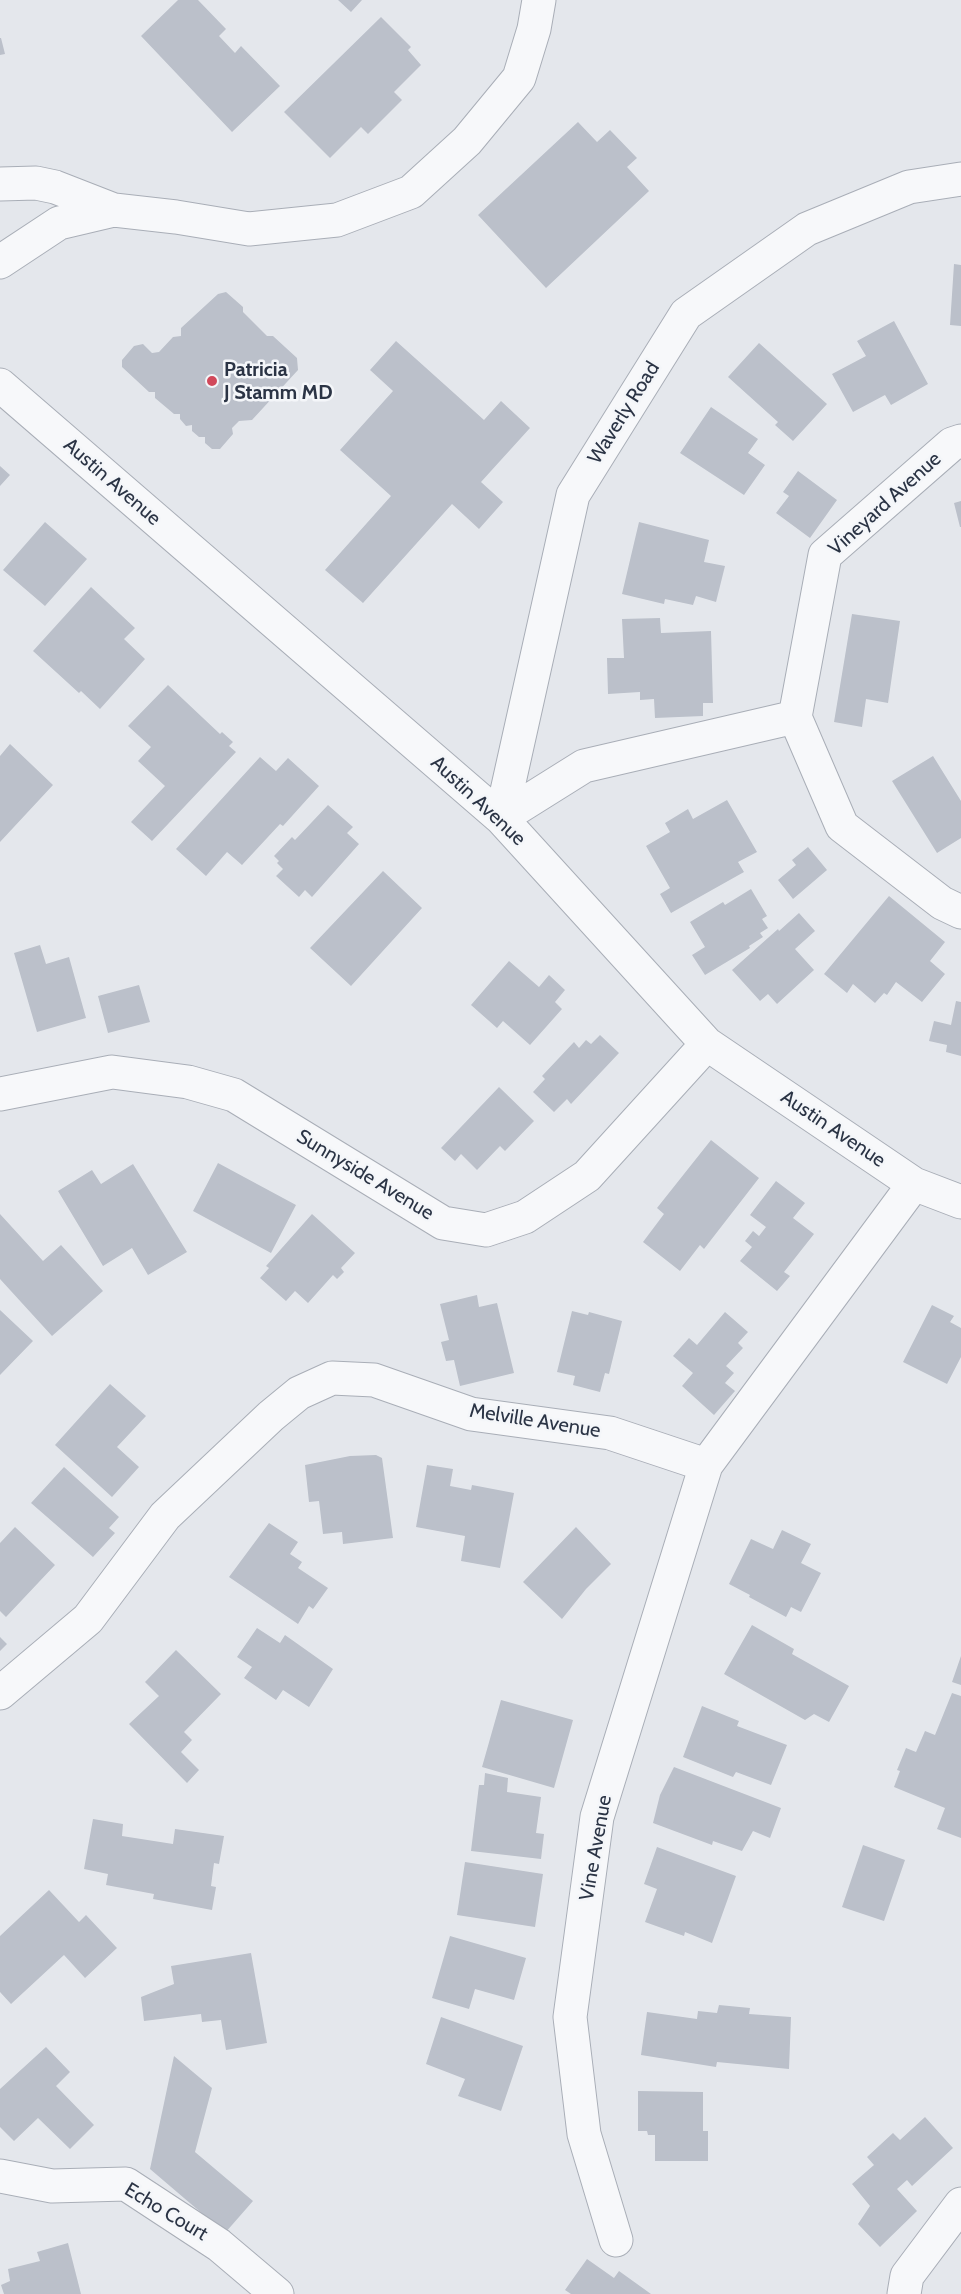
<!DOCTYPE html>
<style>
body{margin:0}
canvas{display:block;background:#e4e7ec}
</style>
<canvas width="961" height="2294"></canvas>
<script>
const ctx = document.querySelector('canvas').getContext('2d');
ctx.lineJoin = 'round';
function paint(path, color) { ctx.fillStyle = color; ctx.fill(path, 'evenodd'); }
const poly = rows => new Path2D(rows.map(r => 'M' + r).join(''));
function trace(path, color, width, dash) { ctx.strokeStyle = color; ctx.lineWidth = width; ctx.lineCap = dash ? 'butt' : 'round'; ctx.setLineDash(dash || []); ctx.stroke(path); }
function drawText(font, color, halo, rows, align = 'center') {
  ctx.font = font + ' Cabin,sans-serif'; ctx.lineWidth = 5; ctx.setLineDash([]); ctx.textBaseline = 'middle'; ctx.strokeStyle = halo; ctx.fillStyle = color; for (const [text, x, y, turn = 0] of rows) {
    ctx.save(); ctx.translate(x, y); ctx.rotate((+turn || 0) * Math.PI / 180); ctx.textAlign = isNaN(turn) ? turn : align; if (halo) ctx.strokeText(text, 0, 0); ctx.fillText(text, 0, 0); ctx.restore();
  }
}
const building = poly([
 [178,0,198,0,226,29,219,36,235,53,241,46,280,86,232,132,141,36],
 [338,0,362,0,351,12],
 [381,17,411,47,408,50,421,65,394,92,402,100,368,134,361,127,330,158,284,112],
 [0,38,1,38,5,54,0,55],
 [578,122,597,142,610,130,637,158,627,167,649,191,546,288,478,215],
 [954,264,961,265,961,326,950,325],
 [226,292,243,307,243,312,267,336,273,336,297,358,298,370,252,420,239,421,232,428,233,434,220,449,212,449,205,443,205,437,199,437,192,431,192,425,186,426,180,419,180,414,174,414,155,398,155,392,149,392,122,367,122,360,134,346,143,344,152,353,159,352,173,337,181,336,181,328,218,294],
 [894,321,928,384,891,405,885,395,853,412,832,374,866,356,857,341],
 [396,341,484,420,501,401,530,428,481,482,503,502,479,529,452,504,363,603,325,570,391,496,340,450,393,391,370,370],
 [759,343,827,404,793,441,775,425,778,422,728,377],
 [711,407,758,439,748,453,765,465,744,495,680,453],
 [0,466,10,475,0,486],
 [798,471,837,500,810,538,776,513,789,496,783,492],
 [961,501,961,527,960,527,954,503],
 [45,522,87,559,45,606,3,570],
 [639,522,709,540,704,562,725,566,716,602,696,596,693,605,665,599,664,604,622,594],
 [91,587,135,628,124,639,145,659,100,709,81,691,79,693,33,651],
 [852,614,900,621,888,703,866,699,862,727,834,722],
 [660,618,661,633,711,631,713,703,703,703,703,716,655,718,654,699,640,700,640,692,608,694,607,658,624,658,622,619],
 [168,685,220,734,222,732,233,742,229,746,236,752,152,841,131,822,165,786,138,761,151,747,128,726],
 [10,744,53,785,0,842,0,756],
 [933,756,961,801,961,838,937,853,892,781],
 [260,757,276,771,288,758,319,786,283,826,280,824,242,865,227,852,206,876,176,849],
 [727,800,757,852,738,862,744,872,671,913,660,894,670,888,646,846,670,832,665,823,688,809,693,819],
 [328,805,353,827,347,833,359,844,312,897,305,890,299,897,276,876,283,869,277,863,279,861,274,856,292,837,295,840],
 [808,847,827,870,793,899,778,880,796,865,792,860],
 [383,871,422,908,351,986,310,948],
 [751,889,767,916,762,919,768,928,760,933,763,937,749,946,750,948,705,975,692,955,705,947,690,922,723,902,725,905],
 [889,896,945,942,930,961,945,974,922,1002,896,982,887,995,884,993,875,1003,853,984,847,993,824,974],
 [799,913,815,931,795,949,814,970,777,1004,768,994,760,1001,732,970,778,929,779,931],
 [40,945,46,964,69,957,86,1018,37,1032,14,953],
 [509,961,539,987,549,975,565,990,555,1002,562,1009,530,1045,503,1021,497,1028,471,1005],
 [139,985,150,1022,108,1033,98,996],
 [956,1001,961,1002,961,1056,946,1052,947,1045,929,1041,934,1021,951,1025],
 [600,1035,619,1053,571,1104,567,1099,554,1112,533,1092,545,1079,542,1076,574,1042,579,1048,586,1040,591,1044],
 [499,1087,534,1121,505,1151,500,1146,477,1170,461,1154,455,1161,441,1148],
 [711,1140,759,1178,704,1249,700,1245,680,1271,643,1242,664,1214,657,1208],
 [218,1163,296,1205,271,1253,193,1211],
 [133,1164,187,1252,148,1275,132,1248,103,1266,58,1191,92,1170,101,1184],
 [776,1181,805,1203,793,1218,814,1234,784,1272,790,1276,777,1291,740,1261,752,1247,745,1241,753,1231,759,1236,766,1227,750,1215],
 [0,1214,43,1261,61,1245,103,1291,52,1336,0,1279],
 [312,1214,355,1253,341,1268,344,1272,337,1279,333,1275,308,1303,295,1291,286,1301,260,1278,269,1268,266,1266],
 [477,1295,479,1307,497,1303,514,1373,460,1386,454,1360,446,1361,441,1342,449,1340,440,1304],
 [932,1305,954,1316,950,1322,961,1328,961,1357,947,1384,903,1362],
 [0,1310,33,1341,0,1375],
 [572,1311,588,1315,589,1312,622,1321,609,1374,605,1373,600,1392,573,1385,575,1376,557,1372],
 [725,1312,748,1332,738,1343,743,1348,726,1366,734,1373,725,1383,735,1391,714,1415,682,1386,693,1373,673,1356,689,1338,697,1345],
 [110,1384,146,1416,117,1447,139,1467,112,1497,55,1445],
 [376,1455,382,1458,393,1538,343,1544,342,1532,323,1534,319,1501,309,1502,305,1465,350,1456],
 [427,1465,453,1469,450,1486,471,1490,472,1485,514,1493,500,1568,461,1561,465,1536,416,1527],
 [64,1467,119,1517,109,1528,115,1533,93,1557,31,1503],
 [269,1523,298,1542,290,1554,302,1562,298,1568,328,1588,313,1609,309,1606,298,1624,229,1577],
 [15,1527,55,1565,6,1617,0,1611,0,1543],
 [576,1527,611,1564,586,1589,562,1619,523,1582],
 [782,1530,811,1544,801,1563,821,1573,801,1612,791,1607,786,1617,749,1597,750,1595,729,1584,751,1539,773,1549],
 [752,1625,794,1649,792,1654,849,1686,829,1722,814,1714,805,1720,724,1674],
 [257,1628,280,1643,285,1635,333,1669,309,1707,283,1690,276,1700,244,1678,252,1667,237,1657],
 [0,1637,7,1644,0,1651],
 [176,1650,221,1694,184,1732,192,1740,181,1752,199,1770,187,1783,129,1724,159,1696,145,1682],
 [961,1656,961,1685,952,1682],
 [952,1693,961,1696,961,1838,937,1829,945,1808,894,1787,900,1771,897,1770,906,1748,916,1752,925,1731,935,1735],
 [501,1700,573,1720,554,1788,482,1767],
 [702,1706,739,1721,737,1726,787,1745,771,1785,736,1772,733,1777,683,1757],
 [674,1767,781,1808,770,1838,753,1831,742,1851,713,1841,712,1845,653,1823,660,1795],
 [485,1773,508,1778,507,1792,541,1797,536,1833,544,1834,541,1859,471,1851,479,1785,484,1785],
 [93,1819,123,1824,122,1836,173,1844,175,1829,224,1836,219,1864,214,1863,211,1886,216,1887,212,1910,153,1899,154,1894,106,1885,108,1874,84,1869],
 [863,1845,905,1860,884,1921,842,1907],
 [657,1847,736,1876,712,1943,685,1932,684,1936,645,1922,657,1889,644,1884],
 [465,1862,543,1874,535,1927,457,1915],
 [49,1890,79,1922,86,1915,117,1948,85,1978,64,1955,11,2004,0,1992,0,1936],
 [450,1936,526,1958,514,2000,475,1989,469,2009,432,1998],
 [251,1953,267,2043,226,2050,221,2020,202,2022,201,2014,144,2021,141,1997,174,1984,171,1966],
 [719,2005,750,2008,749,2014,791,2017,789,2069,717,2062,716,2067,641,2055,647,2012,697,2019,698,2011,717,2013],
 [441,2017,523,2046,501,2111,458,2096,465,2079,426,2064],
 [46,2047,70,2072,56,2086,94,2125,70,2149,38,2118,14,2141,0,2127,0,2089],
 [174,2056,212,2088,195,2152,253,2201,225,2233,150,2169],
 [638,2091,703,2092,703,2131,708,2131,708,2161,655,2161,655,2135,648,2135,647,2131,638,2131],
 [925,2117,953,2148,912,2186,907,2180,897,2189,917,2211,880,2247,858,2224,870,2206,852,2184,874,2165,867,2157,893,2133,900,2140],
 [68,2243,81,2294,4,2294,1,2285,10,2281,8,2269,40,2261,37,2252],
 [587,2259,614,2278,619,2271,651,2294,571,2294,565,2290]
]);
const minor = poly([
 [0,184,36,183,55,187,114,210],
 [0,262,59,223,114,210,176,217,249,229,337,220,411,192,467,141,519,78,534,29,539,0],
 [0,385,501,818,707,1044,914,1184,961,1202],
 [795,717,825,555,952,444,961,441],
 [501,818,573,495,686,314,807,229,909,187,961,179],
 [501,818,584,766,795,717,842,826,942,903,961,912],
 [0,1094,112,1072,188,1082,234,1095,443,1223,486,1230,525,1217,587,1176,707,1044],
 [0,1693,88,1619,165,1516,271,1416,299,1393,332,1378,374,1380,471,1414,610,1433,706,1465],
 [0,2176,52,2186,126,2184,219,2245,277,2294],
 [616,2240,584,2134,570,2017,597,1817,706,1465,914,1184],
 [904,2294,907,2276,961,2204]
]);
const markers = [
 [212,381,6,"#d1495b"]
];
const poiNames = [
 ["Patricia",224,370],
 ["J Stamm MD",224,393]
];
const streetNames = [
 ["Waverly Road",624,413,-58],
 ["Austin Avenue",112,482,41],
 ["Vineyard Avenue",885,504,-42],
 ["Austin Avenue",478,801,43],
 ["Austin Avenue",833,1129,34],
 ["Sunnyside Avenue",365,1175,31],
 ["Melville Avenue",535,1421,9],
 ["Vine Avenue",596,1848,-80],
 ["Echo Court",166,2212,31]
];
paint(building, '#bbc0ca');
trace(minor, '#a9aeb7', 35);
trace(minor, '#f7f8fa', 33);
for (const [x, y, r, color] of markers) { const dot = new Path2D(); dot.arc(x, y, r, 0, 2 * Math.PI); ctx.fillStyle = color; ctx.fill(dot); trace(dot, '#f4f6f9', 2); }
drawText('bold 20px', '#2b3445', '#f4f6f9', poiNames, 'left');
drawText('20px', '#2b3445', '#f4f6f9', streetNames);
</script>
